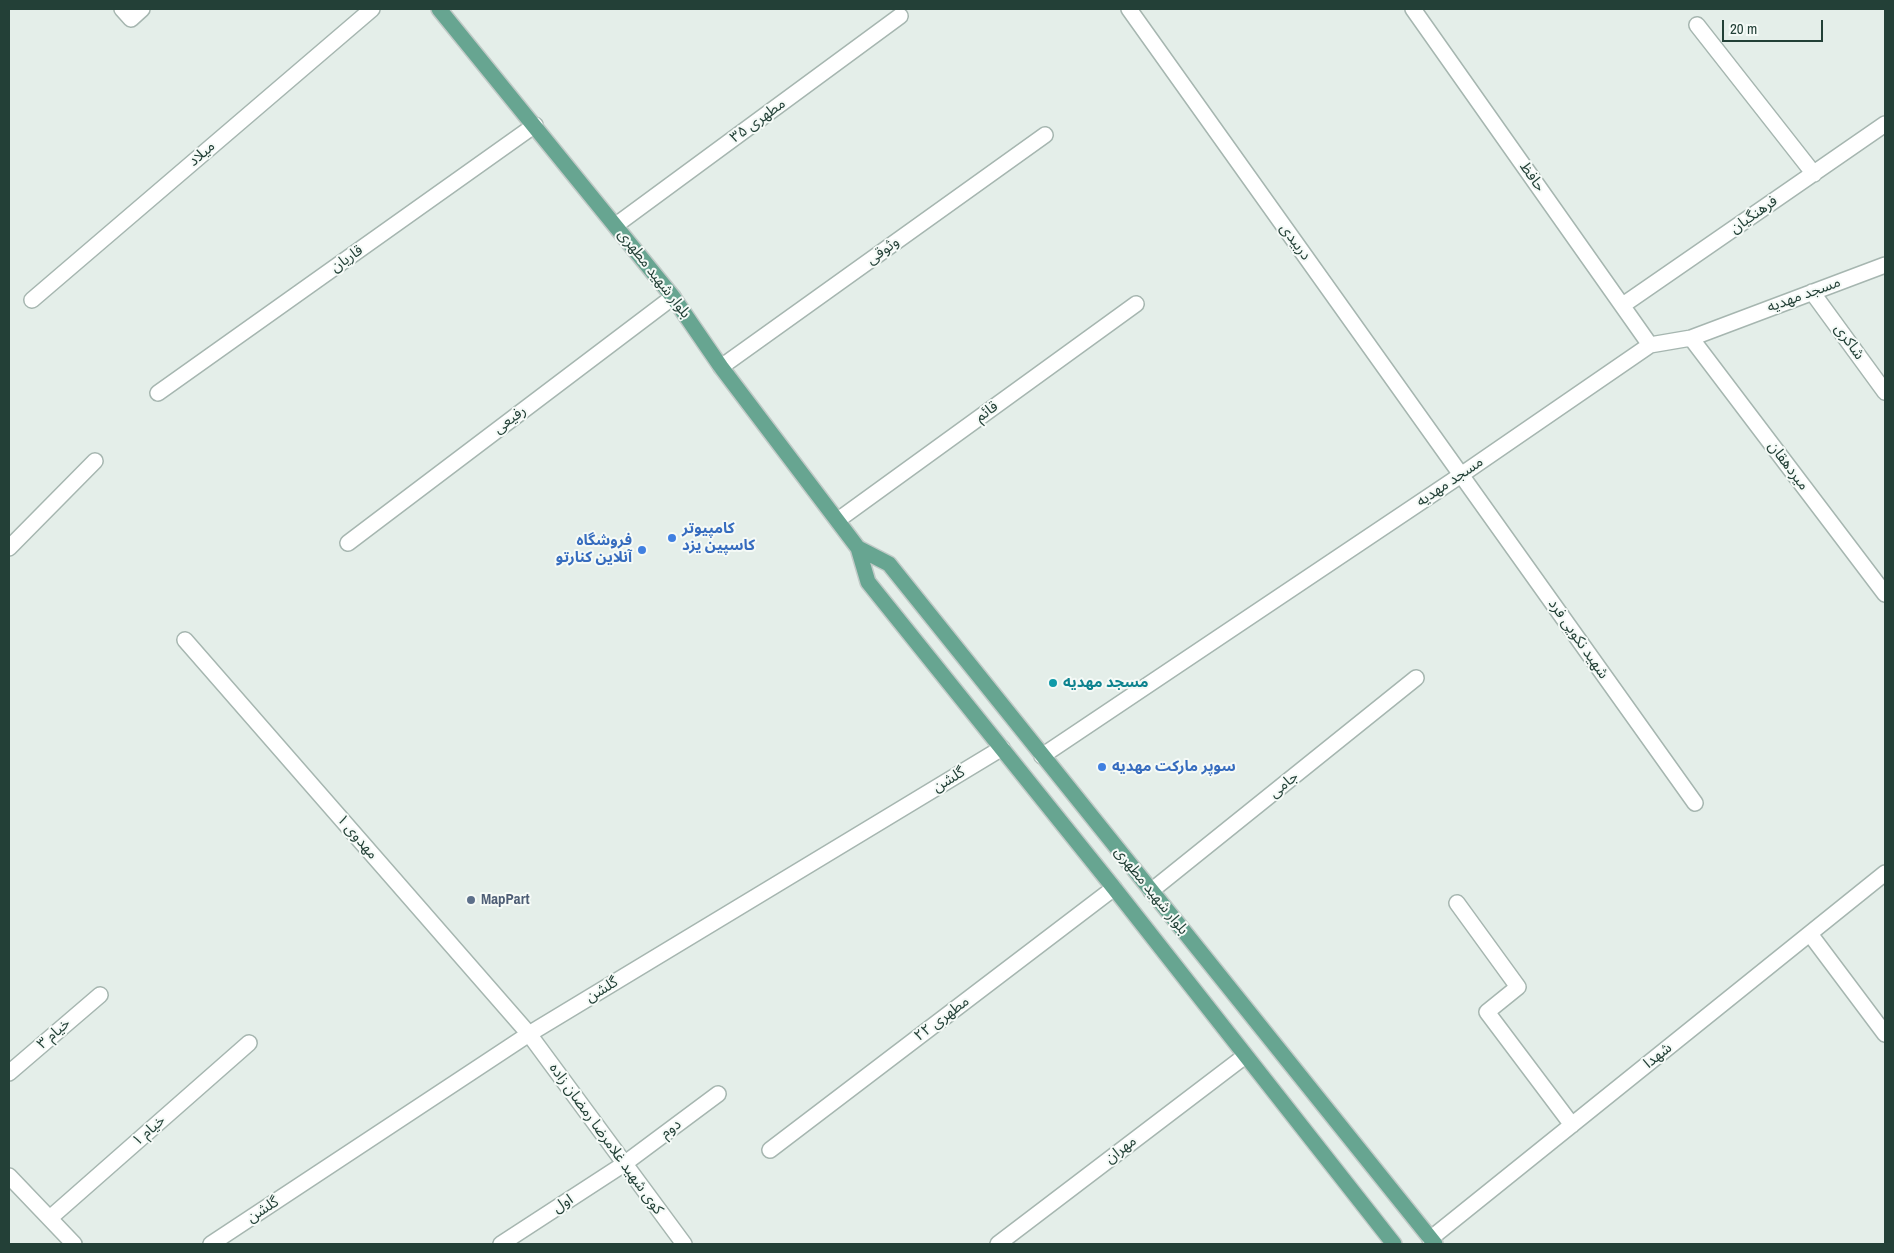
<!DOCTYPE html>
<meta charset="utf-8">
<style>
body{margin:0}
#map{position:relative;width:1894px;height:1253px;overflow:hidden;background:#e4eee9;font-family:"Archivo Narrow",sans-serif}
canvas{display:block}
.frame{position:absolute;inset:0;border:10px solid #234037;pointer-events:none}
.scale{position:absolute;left:1722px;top:20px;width:101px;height:22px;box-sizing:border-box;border:2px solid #234037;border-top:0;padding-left:6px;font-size:15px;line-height:18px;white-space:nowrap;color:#234037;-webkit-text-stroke:4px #f5faf7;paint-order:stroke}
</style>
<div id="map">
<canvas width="1894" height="1253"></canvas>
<div class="frame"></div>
<div class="scale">20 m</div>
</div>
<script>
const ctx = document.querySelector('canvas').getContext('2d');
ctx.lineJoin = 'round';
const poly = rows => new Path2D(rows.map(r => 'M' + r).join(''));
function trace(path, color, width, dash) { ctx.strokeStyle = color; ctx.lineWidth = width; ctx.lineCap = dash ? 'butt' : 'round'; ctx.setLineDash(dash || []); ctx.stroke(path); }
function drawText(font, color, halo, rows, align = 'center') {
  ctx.font = font + ' "Archivo Narrow","Noto Sans Arabic",sans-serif'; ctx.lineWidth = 4; ctx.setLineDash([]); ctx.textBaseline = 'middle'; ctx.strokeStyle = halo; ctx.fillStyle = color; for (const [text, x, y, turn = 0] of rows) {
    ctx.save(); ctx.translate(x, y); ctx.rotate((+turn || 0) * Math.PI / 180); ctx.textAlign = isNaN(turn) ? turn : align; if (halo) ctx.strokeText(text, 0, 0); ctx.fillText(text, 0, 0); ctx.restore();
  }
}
const minor = poly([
 [122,9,131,19,142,9],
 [1129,9,1695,803],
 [1413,9,1650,345],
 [1697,25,1814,174],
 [616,225,900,16],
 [1812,292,1885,392],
 [32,300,372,9],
 [1623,305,1885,124],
 [1691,338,1885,594],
 [721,367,1045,135],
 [158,393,535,125],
 [838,520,1136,304],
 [348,543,673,297],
 [9,548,95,461],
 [185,640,529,1034,684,1244],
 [1042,756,1461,475,1650,345,1691,338,1885,265],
 [1151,891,1416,678],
 [1457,903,1518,987,1487,1012,1572,1125],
 [1810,934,1885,1034],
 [9,1073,100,995],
 [770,1150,1114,888],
 [9,1176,74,1244],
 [50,1218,249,1043],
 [1430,1239,1885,873],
 [211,1244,529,1034,1002,748],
 [501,1244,624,1164,718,1094],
 [998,1244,1245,1056]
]);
const major = poly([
 [439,9,673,297,721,367,858,548,868,582,1114,888,1394,1244],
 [858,548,889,564,1435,1244]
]);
const markers = [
 [672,538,5,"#3f7fe0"],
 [642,550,5,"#3f7fe0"],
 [1053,683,5,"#0f9aa8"],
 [1102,767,5,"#3f7fe0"],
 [471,900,5,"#5c6f8a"]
];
const streetNames = [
 ["مطهری ۳۵",758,121,-36],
 ["میلاد",202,154,-41],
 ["حافظ",1532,177,55],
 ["فرهنگیان",1754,215,-35],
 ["دربیدی",1295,242,54],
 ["وثوقی",883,251,-36],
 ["قاریان",347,259,-35],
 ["بلوار شهید مطهری",654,274,52],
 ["مسجد مهدیه",1804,295,-20],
 ["شاکری",1849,342,54],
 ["قائم",987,412,-36],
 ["رفیعی",510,420,-37],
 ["میردهقان",1788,466,53],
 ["مسجد مهدیه",1450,482,-34],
 ["شهید نکویی فرد",1578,639,55],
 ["گلشن",949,780,-31],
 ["جامی",1284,785,-39],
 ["مهدوی ۱",357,837,49],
 ["بلوار شهید مطهری",1151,891,51],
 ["گلشن",602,990,-31],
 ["مطهری ۲۲",942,1019,-37],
 ["خیام ۳",54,1034,-41],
 ["شهدا",1658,1056,-39],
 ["دوم",671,1129,-37],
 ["خیام ۱",149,1131,-41],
 ["کوی شهید غلامرضا رمضان زاده",606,1139,54],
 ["مهران",1121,1150,-37],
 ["اول",563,1204,-33],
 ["گلشن",263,1210,-33]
];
const shopNames = [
 ["کامپیوتر",682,529],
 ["کاسپین یزد",682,546],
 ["فروشگاه",632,541,"right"],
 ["آنلاین کنارتو",632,558,"right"],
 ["سوپر مارکت مهدیه",1112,767]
];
const cultureNames = [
 ["مسجد مهدیه",1063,683]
];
const serviceNames = [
 ["MapPart",481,900]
];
trace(minor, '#a6b6b0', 18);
trace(major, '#c1cac7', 18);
trace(minor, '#fff', 15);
trace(major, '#67a591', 15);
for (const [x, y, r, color] of markers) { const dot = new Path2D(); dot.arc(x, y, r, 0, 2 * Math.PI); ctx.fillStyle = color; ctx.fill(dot); trace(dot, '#f5faf7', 2); }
drawText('15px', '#234037', '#f5faf7', streetNames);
drawText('bold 15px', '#366cbe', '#f5faf7', shopNames, 'left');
drawText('bold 15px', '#0d838f', '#f5faf7', cultureNames, 'left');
drawText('bold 15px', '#4e5e75', '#f5faf7', serviceNames, 'left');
</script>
